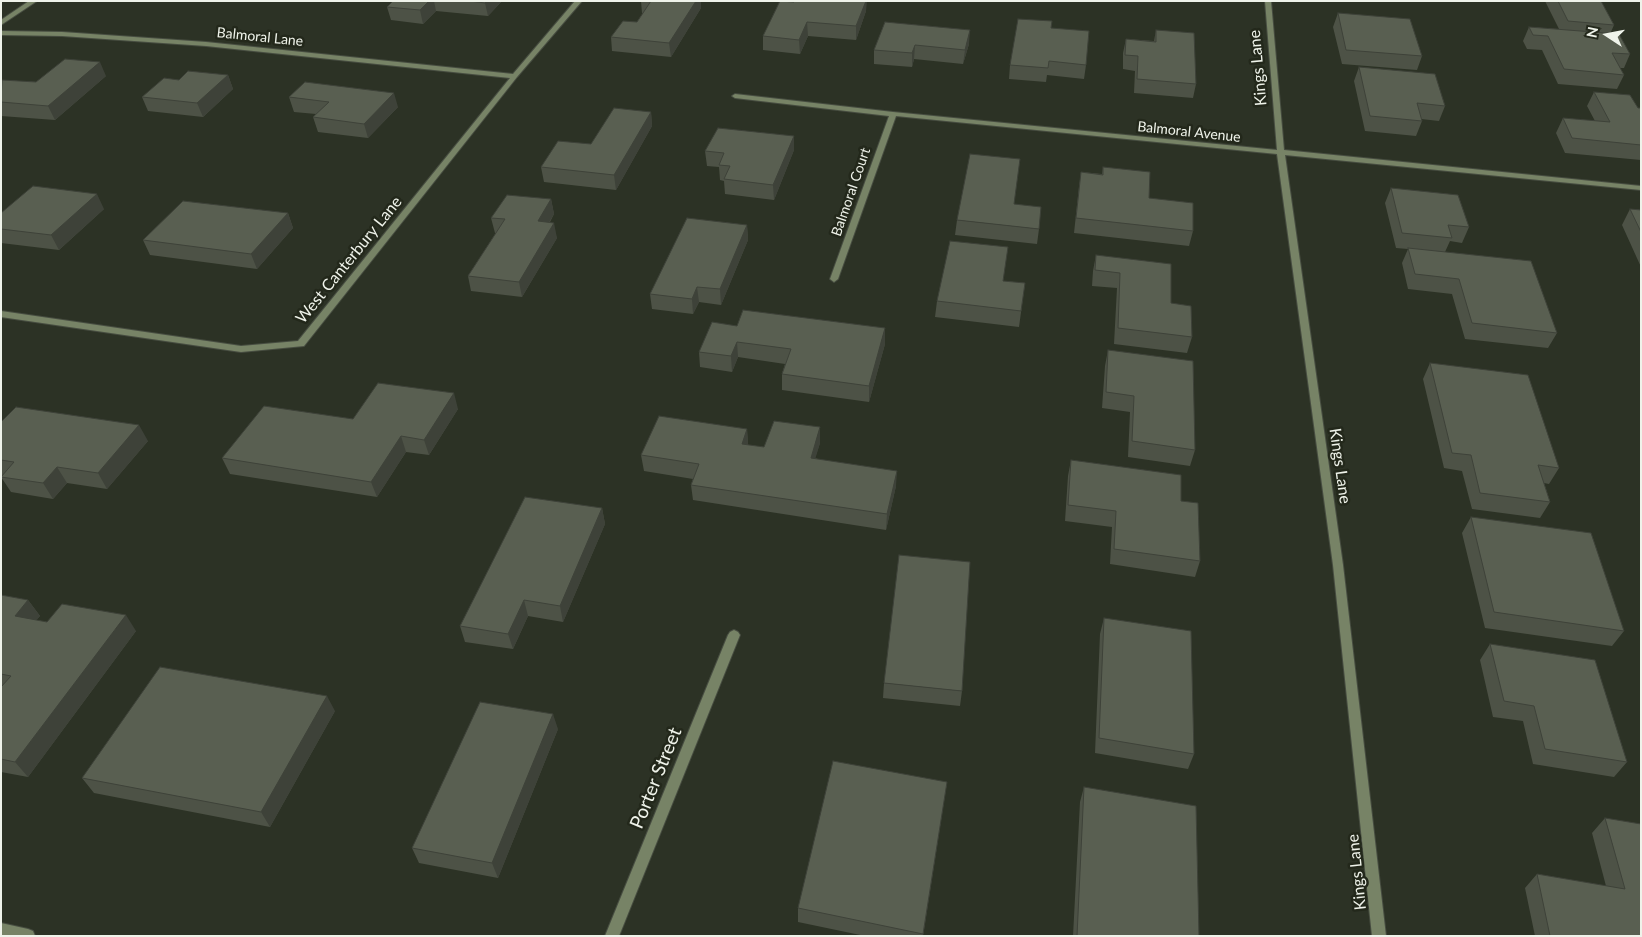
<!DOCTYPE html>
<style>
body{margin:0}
#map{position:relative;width:1642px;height:937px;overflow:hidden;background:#2c3225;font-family:Lato,sans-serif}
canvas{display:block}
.frame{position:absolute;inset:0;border:2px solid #eff3ea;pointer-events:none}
.north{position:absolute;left:1582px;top:10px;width:50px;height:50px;-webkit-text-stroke:4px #23281b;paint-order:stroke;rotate:281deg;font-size:14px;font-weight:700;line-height:20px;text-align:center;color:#eff3ea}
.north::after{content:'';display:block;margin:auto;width:18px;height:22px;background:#eff3ea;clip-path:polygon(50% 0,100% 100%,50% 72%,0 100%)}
</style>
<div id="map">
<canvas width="1642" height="937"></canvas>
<div class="frame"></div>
<div class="north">N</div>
</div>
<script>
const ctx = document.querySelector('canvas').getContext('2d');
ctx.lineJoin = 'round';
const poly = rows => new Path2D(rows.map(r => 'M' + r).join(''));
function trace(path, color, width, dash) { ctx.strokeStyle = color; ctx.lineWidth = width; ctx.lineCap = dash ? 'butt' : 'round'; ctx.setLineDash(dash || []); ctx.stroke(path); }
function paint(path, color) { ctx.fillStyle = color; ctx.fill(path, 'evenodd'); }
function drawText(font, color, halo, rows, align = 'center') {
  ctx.font = font + ' Lato,sans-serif'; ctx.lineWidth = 5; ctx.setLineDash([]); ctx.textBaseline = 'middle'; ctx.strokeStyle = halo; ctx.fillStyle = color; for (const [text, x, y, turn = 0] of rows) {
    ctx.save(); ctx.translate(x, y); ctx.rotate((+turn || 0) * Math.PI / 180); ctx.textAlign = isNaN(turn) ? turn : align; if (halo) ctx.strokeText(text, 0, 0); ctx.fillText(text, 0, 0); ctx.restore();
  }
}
const minor = poly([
 [575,1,582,1,517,77,304,346,241,352,1,317,1,311,241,346,298,341,510,78,206,46,62,36,1,35,1,31,62,32,206,42,513,74,575,1],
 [1265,1,1271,1,1284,150,1641,186,1641,190,1285,155,1343,565,1386,936,1372,936,1333,565,1277,154,896,116,838,279,834,282,830,279,889,116,735,98,732,96,735,94,893,112,1277,150,1265,1],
 [734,630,738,632,740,635,619,936,605,936,728,635,730,632,734,630],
 [1,923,28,929,33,931,35,936,1,936,1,923]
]);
const tertiary = poly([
 [29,1,37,1,1,25,1,20,29,1]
]);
const wall = poly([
 [348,1,363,1,361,2],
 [393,1,502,1,488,16,436,11,423,24,391,20,387,7],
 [641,1,701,1,701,8,671,57,612,51,611,37,637,22,643,13,642,13],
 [780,1,866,11,856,40,808,36,800,54,763,50,763,36],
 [1545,1,1601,1,1614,25,1610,34,1630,54,1624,68,1620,68,1624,75,1617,89,1558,84,1542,50,1527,49,1523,41,1529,27,1559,29],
 [1338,13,1422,56,1417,70,1342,64,1333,27],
 [885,22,969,44,963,64,914,59,912,67,874,64,874,50],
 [1051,28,1086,65,1084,79,1047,75,1046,82,1009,79,1010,65],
 [1156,30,1196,84,1193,98,1134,93,1135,71,1123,69,1123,53,1126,39,1154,41],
 [1359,67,1445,106,1439,121,1421,119,1422,121,1416,136,1365,131,1354,81],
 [228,75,233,89,203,117,148,111,142,97,179,80],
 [106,76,55,120,1,116,1,80,36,82],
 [1594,92,1638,108,1641,108,1641,160,1565,153,1556,133,1563,118,1595,121,1587,106],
 [289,97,398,107,368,138,318,132,313,117,316,114,294,112],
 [651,112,652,126,616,190,544,182,541,167,591,144],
 [794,150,774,200,725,194,724,181,720,180,719,167,707,166,705,151],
 [1103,167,1149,198,1193,231,1189,246,1074,233,1079,187,1081,172,1102,174],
 [1391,188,1469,227,1462,243,1450,241,1445,252,1557,333,1548,348,1465,339,1452,294,1408,289,1402,263,1408,249,1396,248,1385,203],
 [551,199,554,214,550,222,557,238,522,297,471,291,468,276,496,233,495,233,491,218],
 [104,209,59,250,1,243,1,213],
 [1630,209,1641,210,1641,267,1622,225],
 [288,213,293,228,257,269,150,255,143,240],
 [957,220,1039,229,1037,244,955,235],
 [747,225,748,240,721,305,699,302,693,314,652,309,650,294],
 [1096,255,1171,303,1192,337,1187,353,1114,344,1117,288,1092,286,1093,271],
 [1004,281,1025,283,1019,327,935,317,937,301],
 [737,326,885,344,869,402,782,390,782,374,785,364,738,357,732,372,700,367,699,352],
 [1108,350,1195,450,1190,466,1128,457,1130,412,1102,408,1105,366],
 [1430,363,1559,468,1549,484,1544,483,1550,502,1540,518,1472,509,1462,471,1444,468,1423,379],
 [458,409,429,455,406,452,377,497,230,474,222,458,353,419],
 [1,422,148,441,107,489,67,483,53,499,11,492,1,477,1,476,2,474,1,474],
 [747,429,748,445,764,447,820,443,815,458,896,486,886,530,693,500,691,485,693,479,644,471,641,455],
 [1071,460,1181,501,1200,561,1195,577,1110,564,1112,527,1065,521,1068,476],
 [602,508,605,524,563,622,528,616,513,649,465,642,460,626],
 [1471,517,1624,631,1612,646,1485,628,1462,533],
 [1,595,28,600,40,616,36,620,47,622,136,631,28,777,1,772],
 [1104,618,1194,754,1188,769,1095,753,1100,634],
 [1490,644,1627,762,1614,777,1533,764,1523,721,1493,717,1480,660],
 [884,683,962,691,960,706,883,698],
 [335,711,270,827,94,793,82,778],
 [558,729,498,878,419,863,412,848],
 [947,782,923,936,865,936,798,922,798,908],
 [1084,787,1199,936,1073,936,1080,802],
 [1605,818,1641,936,1535,936,1525,888,1537,874,1606,886,1592,833]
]);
const shadedWall = poly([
 [429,1,434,1,436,11,423,24,420,10],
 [487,1,502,1,488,16,485,3],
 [696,1,701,1,701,8,671,57,669,43],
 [866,1,867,1,866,11,856,40,856,26],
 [807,22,808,36,800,54,799,40],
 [970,30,969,44,963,64,965,50],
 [915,45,914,59,912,67,912,53],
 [100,62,106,76,55,120,48,106],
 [228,75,233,89,203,117,197,103],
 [394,93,398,107,368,138,364,124],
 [651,112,652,126,616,190,614,175],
 [794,136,794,150,774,200,773,185],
 [97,194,104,209,59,250,51,235],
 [551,199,554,214,541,236,538,221],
 [288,213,293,228,257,269,251,254],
 [554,223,557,238,522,297,519,282],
 [747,225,748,240,721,305,720,289],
 [697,287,699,302,693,314,692,299],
 [885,328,885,344,869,402,869,386],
 [737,342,738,357,732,372,731,356],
 [454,393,458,409,429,455,424,440],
 [139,425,148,441,107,489,98,473],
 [820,427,820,443,811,473,811,458],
 [747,429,748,445,742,444],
 [401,436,406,452,377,497,371,482],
 [57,467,67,483,53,499,43,483],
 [897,471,896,486,886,530,887,514],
 [602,508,605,524,563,622,560,606],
 [28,600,40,616,26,632,15,616],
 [524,600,528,616,513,649,508,634],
 [126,615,136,631,28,777,15,762],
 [327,696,335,711,270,827,261,812],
 [553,714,558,729,498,878,492,863]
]);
const building = poly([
 [393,1,429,1,420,10,387,7,393,1],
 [470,1,487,1,485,3,470,1],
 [651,1,696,1,669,43,611,37,623,21,637,22,651,1],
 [780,1,794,2,795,1,866,1,856,26,807,22,799,40,763,36,780,1],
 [1558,1,1601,1,1614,25,1568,21,1558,1],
 [1338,13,1410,19,1422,56,1346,50,1338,13],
 [1018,19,1052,21,1051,28,1089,31,1086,65,1049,61,1048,68,1010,65,1018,19],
 [885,22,970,30,965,50,915,45,912,53,874,50,885,22],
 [1529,27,1619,34,1630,54,1612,53,1624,75,1564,69,1548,36,1533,35,1529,27],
 [1156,30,1194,33,1196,84,1137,79,1138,56,1125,55,1126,39,1156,42,1156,30],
 [65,59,100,62,48,106,1,102,2,80,36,82,65,59],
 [1359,67,1435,74,1445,106,1417,103,1422,121,1370,116,1359,67],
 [188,71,228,75,197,103,142,97,164,78,179,80,188,71],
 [305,82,394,93,364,124,313,117,329,102,289,97,305,82],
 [1594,92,1630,95,1638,108,1641,108,1641,145,1572,138,1563,118,1610,122,1594,92],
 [614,108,651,112,614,175,541,167,558,141,591,144,614,108],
 [718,128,794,136,773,185,724,179,730,166,719,165,724,153,705,151,718,128],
 [970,154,1020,159,1014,204,1041,207,1039,229,957,220,970,154],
 [1103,167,1150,172,1149,198,1193,203,1193,231,1076,218,1081,172,1103,175,1103,167],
 [33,186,97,194,51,235,1,229,1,213,33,186],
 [1391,188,1458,195,1469,227,1448,225,1452,238,1402,233,1391,188],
 [507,195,551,199,538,221,554,223,519,282,468,276,505,219,491,218,507,195],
 [183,201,288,213,251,254,143,240,183,201],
 [1630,209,1641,210,1641,232,1630,209],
 [687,218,747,225,720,289,697,287,692,299,650,294,687,218],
 [950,241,1008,247,1003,281,1025,283,1021,311,937,301,950,241],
 [1408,248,1531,261,1557,333,1472,323,1459,279,1415,274,1408,248],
 [1096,255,1171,264,1171,303,1191,306,1192,337,1118,328,1120,273,1095,270,1096,255],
 [743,310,885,328,869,386,782,374,791,349,737,342,731,356,699,352,712,322,737,326,743,310],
 [1108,350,1193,361,1195,450,1132,441,1134,396,1106,392,1108,350],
 [1430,363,1528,375,1559,468,1538,465,1550,502,1480,493,1471,455,1452,453,1430,363],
 [378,383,454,393,424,440,401,436,371,482,222,458,264,406,353,419,378,383],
 [16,407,139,425,98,473,57,467,43,483,1,477,14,462,1,460,1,422,16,407],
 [659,416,747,429,742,444,764,447,774,421,820,427,811,458,897,471,887,514,691,485,699,464,641,455,659,416],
 [1071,460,1181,475,1181,501,1198,503,1200,561,1114,549,1116,511,1068,505,1071,460],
 [525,497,602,508,560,606,524,600,508,634,460,626,525,497],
 [1471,517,1591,533,1624,631,1494,612,1471,517],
 [899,555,970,562,962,691,884,683,899,555],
 [1,595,28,600,15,616,47,622,62,604,126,615,15,762,1,759,1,687,11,676,1,674,1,595],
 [1104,618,1191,631,1194,754,1099,738,1104,618],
 [1490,644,1595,660,1627,762,1545,749,1534,706,1504,701,1490,644],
 [160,667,327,696,261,812,82,778,160,667],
 [480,702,553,714,492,863,412,848,480,702],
 [833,761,947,782,923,934,798,908,833,761],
 [1084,787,1196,806,1199,936,1077,936,1084,787],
 [1605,818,1641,824,1641,936,1550,936,1537,874,1625,889,1605,818]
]);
const farStreetnames = [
 ["Balmoral Lane",260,37,6],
 ["Balmoral Avenue",1189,132,6],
 ["Balmoral Court",851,192,-71]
];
const streetNames = [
 ["Kings Lane",1258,68,-95],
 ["West Canterbury Lane",349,260,-51],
 ["Kings Lane",1340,466,82],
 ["Kings Lane",1357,872,-96]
];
const nearStreetnames = [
 ["Porter Street",656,778,-68]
];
trace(minor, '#474d41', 2);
trace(tertiary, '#474d41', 2);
paint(minor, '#778366');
paint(tertiary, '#778366');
paint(wall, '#4d5246');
paint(shadedWall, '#3e4239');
paint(building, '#595f51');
trace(building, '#3e4239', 1);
drawText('14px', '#eff3ea', '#23281b', farStreetnames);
drawText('16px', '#eff3ea', '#23281b', streetNames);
drawText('19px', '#eff3ea', '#23281b', nearStreetnames);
</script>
